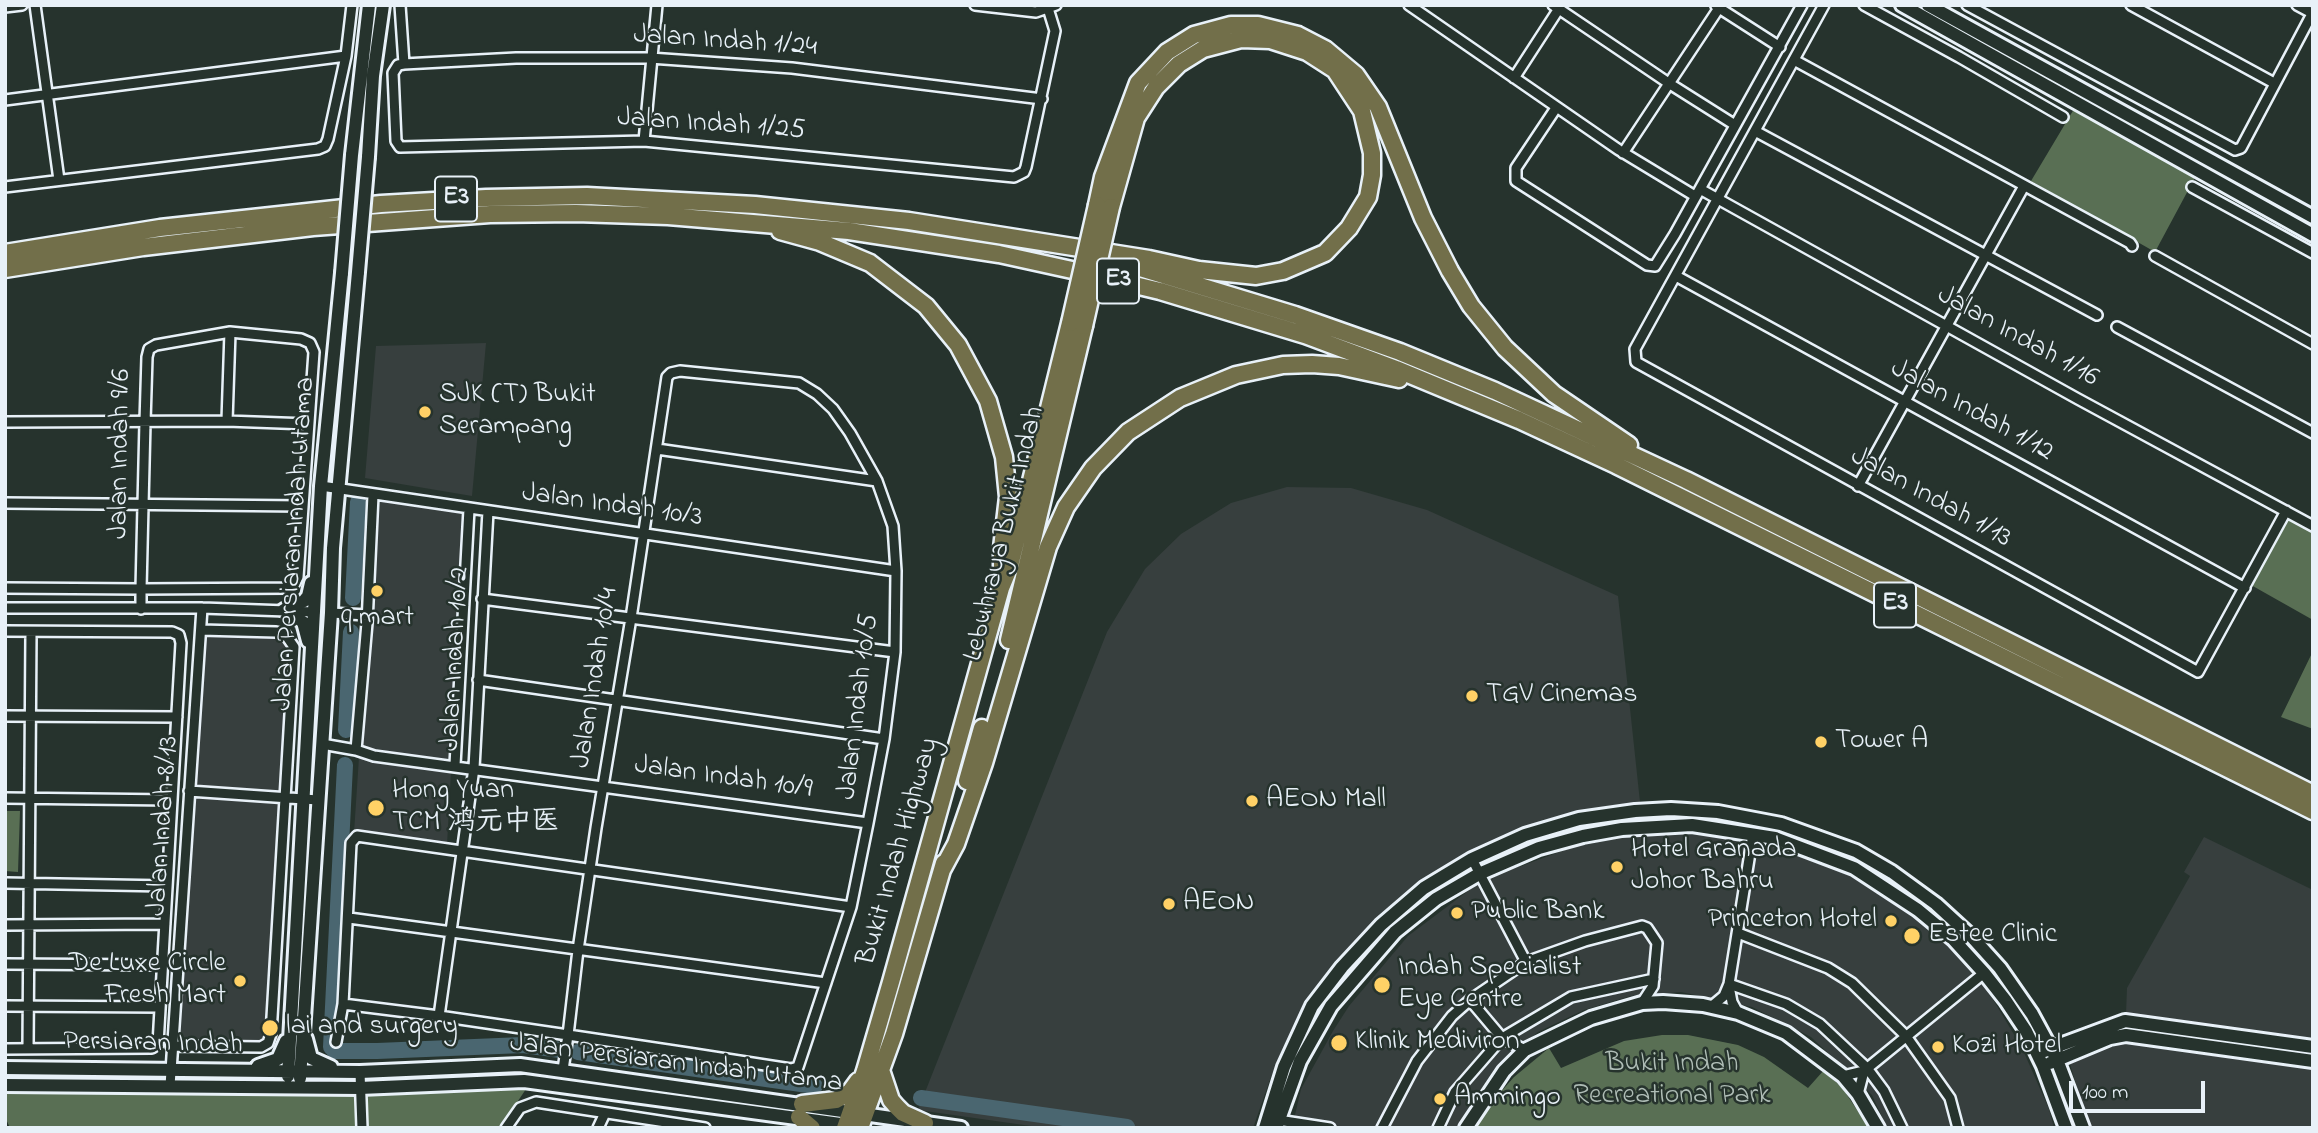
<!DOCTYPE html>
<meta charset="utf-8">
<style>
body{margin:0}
#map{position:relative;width:2318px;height:1133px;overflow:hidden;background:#26332d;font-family:"Indie Flower",sans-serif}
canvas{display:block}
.frame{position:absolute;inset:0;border:7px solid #e8f1f8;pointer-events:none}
.scale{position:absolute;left:2069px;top:1081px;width:136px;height:32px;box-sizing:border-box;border:4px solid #e8f1f8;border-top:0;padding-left:9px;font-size:21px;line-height:24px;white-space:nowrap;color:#e8f1f8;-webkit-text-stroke:5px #26332d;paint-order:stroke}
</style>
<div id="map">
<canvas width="2318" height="1133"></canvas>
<div class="frame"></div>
<div class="scale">100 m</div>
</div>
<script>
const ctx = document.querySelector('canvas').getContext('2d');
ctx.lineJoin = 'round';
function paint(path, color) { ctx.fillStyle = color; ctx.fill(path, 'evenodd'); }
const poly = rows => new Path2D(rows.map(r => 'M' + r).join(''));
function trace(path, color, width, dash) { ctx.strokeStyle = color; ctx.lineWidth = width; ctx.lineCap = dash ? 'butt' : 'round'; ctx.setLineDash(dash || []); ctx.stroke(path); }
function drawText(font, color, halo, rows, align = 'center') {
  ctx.font = font + ' "Indie Flower","LXGW WenKai TC",sans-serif'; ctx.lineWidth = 5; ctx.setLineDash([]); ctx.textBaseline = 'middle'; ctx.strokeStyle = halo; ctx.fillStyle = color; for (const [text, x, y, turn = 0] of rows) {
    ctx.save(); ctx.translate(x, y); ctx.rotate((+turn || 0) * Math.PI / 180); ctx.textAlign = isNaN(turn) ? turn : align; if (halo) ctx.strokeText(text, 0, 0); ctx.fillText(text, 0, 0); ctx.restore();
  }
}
const built = poly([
 [486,343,472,496,365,478,376,346],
 [1287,487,1351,488,1427,510,1618,596,1640,802,1607,806,1516,830,1428,879,1382,912,1310,996,1299,1015,1271,1077,1253,1128,1045,1128,918,1110,1107,632,1145,569,1181,534,1231,503],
 [376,499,465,512,447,845,354,833],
 [204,634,276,635,283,637,291,647,268,1034,261,1044,175,1042],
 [1681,831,1758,844,1768,843,1856,878,1918,919,1965,962,1988,991,2022,1048,2049,1109,2054,1128,1887,1128,1872,1095,1811,1037,1752,1007,1681,992,1631,996,1584,1010,1538,1032,1501,1063,1459,1128,1292,1128,1301,1089,1333,1031,1349,1006,1408,936,1476,885,1513,869,1573,847,1636,835],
 [2204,837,2313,890,2313,1039,2126,1014,2127,988,2190,876,2184,872],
 [2127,1041,2313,1069,2313,1128,2089,1128,2070,1064]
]);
const green = poly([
 [2077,104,2199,170,2155,252,2031,181],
 [2289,518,2313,531,2313,620,2251,585],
 [2313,651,2313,729,2281,717],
 [5,811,20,811,18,872,5,871],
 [1662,1035,1688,1035,1738,1045,1764,1057,1808,1088,1824,1070,1843,1089,1869,1128,1475,1128,1498,1095,1514,1077,1549,1048,1561,1068,1624,1041],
 [526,1089,500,1128,10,1128,5,1117,5,1093,342,1096]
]);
const river = poly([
 [353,598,358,502],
 [346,730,351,632],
 [345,765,331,1047,335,1051,377,1051,523,1045,560,1050],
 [578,1052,815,1086],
 [921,1098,1127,1127]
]);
const street = poly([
 [35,5,59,180],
 [400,5,404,64,398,65,393,73,396,141,400,147,644,141,1014,177,1024,172,1026,167,1055,31,1047,5],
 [975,5,1036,12,1056,5],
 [1409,5,1619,150,1695,196],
 [1553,5,1670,84,1735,125],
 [1824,5,1635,349,1636,362,2198,672,2286,511],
 [1864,5,1959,57,2063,117],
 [1967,5,2235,150,2241,148,2313,12],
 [2131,5,2274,83],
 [2297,5,2312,13],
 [1716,6,1780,47],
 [5,7,22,5],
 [1794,60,2130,243,2132,246],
 [404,64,516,58,650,58,792,68,1042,99],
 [1514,78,1560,7],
 [5,100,346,56],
 [1556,108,1516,168,1516,181,1647,265,1655,266,1675,234,1802,5],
 [1755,131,2097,315],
 [644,141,657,5],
 [1623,153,1721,5],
 [5,187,318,149,325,146,328,139,346,56,352,5],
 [2192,187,2313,253],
 [1700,189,2078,399,2313,526],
 [2155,256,2313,344],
 [1676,276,2245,588],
 [2117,327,2313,433],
 [227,421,230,332],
 [5,422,227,421,308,424],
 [657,449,877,481],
 [321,486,896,571],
 [1858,486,2024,186],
 [5,503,302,506],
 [5,588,141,589,288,588,294,584,298,577,314,352,310,343,301,339,230,332,156,345,149,349,147,357,145,422,142,547,141,589,141,609],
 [482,599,895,652],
 [5,608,202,608,315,612],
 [331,613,367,615],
 [5,631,172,632,179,635,181,643,158,1044,152,1048,5,1049],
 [478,680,884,739],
 [5,716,177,717],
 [322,744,356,750,374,756,868,823],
 [356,750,367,623,373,495],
 [455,765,469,509],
 [189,791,318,800],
 [5,798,172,800],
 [1472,859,1526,962],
 [5,883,167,886],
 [349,918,826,983],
 [5,925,165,924],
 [1738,933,1828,968,1852,983,1906,1036,1950,1098,1958,1128],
 [5,964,162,965],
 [1729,984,1786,1004,1820,1024,1867,1068,1884,1091,1902,1128],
 [1729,986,1732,1002,1738,1013],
 [1470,1000,1502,1038,1525,1050],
 [343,1004,439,1016,568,1035,688,1053,791,1069,798,1067,851,907,868,823,884,739,895,652,896,571,893,526,877,481,850,433,833,409,817,394,799,383,680,371,671,373,667,377,631,618,596,828,578,950,568,1035,563,1070],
 [5,1006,160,1007],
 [1712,1006,1724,996,1729,984,1753,834],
 [439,1016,474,768,488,511],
 [336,1042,343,1004,351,843,357,836,851,907],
 [171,1046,261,1047,268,1043,271,1034,294,647,285,634,276,632,201,630],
 [28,1049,31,632],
 [360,1072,362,1128],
 [1843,1076,1864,1071,1984,973],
 [170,1086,202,608],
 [1858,1094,1864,1071],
 [1278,1120,1330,1128],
 [506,1128,520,1108,536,1102,705,1128],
 [598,1128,605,1113],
 [1382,1128,1417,1061,1452,1016,1470,1000,1526,962,1585,941,1642,926,1647,928,1657,943,1653,986,1642,1003],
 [1438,1128,1455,1092,1502,1038,1571,997,1654,979]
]);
const secondary = poly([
 [1902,5,2313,235],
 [1928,5,2313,217],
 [352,155,369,5],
 [368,157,373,76,383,5],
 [284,610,304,601,308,596,311,583],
 [284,610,303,622,308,641],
 [306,1039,311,1058,331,1067],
 [2044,1051,2125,1021,2313,1047],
 [2050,1063,2110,1038,2126,1035,2313,1061],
 [258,1066,278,1059,286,1041],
 [5,1068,360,1072,520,1065,961,1128],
 [288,1076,321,486,342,273],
 [300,1078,331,613,333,548,358,272],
 [5,1085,360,1088,524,1081,855,1126],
 [1265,1128,1284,1067,1312,1006,1342,967,1381,925,1424,888,1472,859,1525,835,1579,819,1635,811,1671,809,1718,812,1781,824,1856,851,1892,872,1936,904,1972,937,2000,968,2032,1014,2057,1060,2083,1128],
 [1276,1128,1300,1061,1331,1006,1395,932,1436,899,1479,874,1539,848,1583,836,1622,829,1692,825,1775,838,1854,868,1918,910,1953,939,1984,973,2006,1001,2026,1031,2043,1066,2066,1128],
 [1466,1128,1504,1071,1525,1050,1591,1018,1642,1003,1663,1002,1703,1005,1738,1013,1786,1033,1843,1076,1858,1094,1878,1128]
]);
const highway = poly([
 [1097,205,1103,177,1138,83,1167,52,1194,35,1231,25,1258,25,1298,35,1325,49,1356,75,1378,107,1423,218,1450,271,1471,306,1505,348,1554,394,1629,445],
 [780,231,820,242,870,263,926,306,958,345,988,401,1004,457,1008,497,1002,548,1002,571],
 [5,253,160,228,381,204,486,198,587,196,755,205,909,221,1149,259,1199,270,1256,276,1283,271,1325,253,1349,228,1368,197,1372,175,1372,153,1362,111,1335,70,1307,52,1270,40,1241,39,1203,49,1179,64,1156,87,1136,118,1111,207],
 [1124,263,1295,315,1400,352,1495,391,1686,480,2313,794],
 [5,269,143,247,313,227,490,214,576,213,668,216,849,231,999,254,1072,270,1160,291,1305,335,1396,369,1519,420,1616,465,2313,811],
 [1009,640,1084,326],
 [967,781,982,728],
 [942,870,956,844,984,763,1048,547,1066,507,1093,468,1128,432,1180,398,1236,375,1283,365,1312,364,1339,366,1399,379],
 [881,1070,891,1100,897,1107,903,1113,925,1123],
 [802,1104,836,1100,850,1092,858,1081],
 [799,1117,812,1128],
 [845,1128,865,1071,891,982,1001,588,1010,566,1070,323],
 [860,1128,894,1034,944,863]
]);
const secondaryBridge = poly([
 [358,272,368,157],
 [342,273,352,155]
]);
const highwayBridge = poly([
 [1070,323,1097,205],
 [1084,326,1111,207]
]);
const markers = [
 [425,412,7,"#ffd166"],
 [377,591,7,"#ffd166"],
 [1472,696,7,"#ffd166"],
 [1821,742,7,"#ffd166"],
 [1252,801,7,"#ffd166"],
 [376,808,9,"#ffd166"],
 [1617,867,7,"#ffd166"],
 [1169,904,7,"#ffd166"],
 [1457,913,7,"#ffd166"],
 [1891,921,7,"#ffd166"],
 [1912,936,9,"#ffd166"],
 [240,981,7,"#ffd166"],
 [1382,985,9,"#ffd166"],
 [270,1028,9,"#ffd166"],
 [1339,1043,9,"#ffd166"],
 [1938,1047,7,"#ffd166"],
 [1440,1099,7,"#ffd166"]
];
const shields = [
 [456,199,42],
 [1118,281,42],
 [1895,605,42]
];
const shieldNames = [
 ["E3",456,199],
 ["E3",1118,281],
 ["E3",1895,605]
];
const streetNames = [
 ["Jalan Indah 1/24",725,43,4],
 ["Jalan Indah 1/25",711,126,4],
 ["Jalan Indah 1/16",2017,338,29],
 ["Jalan Indah 1/12",1971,412,29],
 ["Jalan Indah 9/6",122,454,-89],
 ["Jalan Indah 1/13",1930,499,29],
 ["Jalan Indah 10/3",612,507,8],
 ["Lebuhraya Bukit Indah",1006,534,-76],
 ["Jalan Persiaran Indah Utama",296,544,-86],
 ["Jalan Indah 10/2",457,659,-87],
 ["Jalan Indah 10/4",597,678,-81],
 ["Jalan Indah 10/5",860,707,-83],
 ["Jalan Indah 10/9",723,779,8],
 ["Jalan Indah 8/13",165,826,-86],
 ["Bukit Indah Highway",900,852,-74],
 ["Persiaran Indah",153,1045,1],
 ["Jalan Persiaran Indah Utama",676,1065,7]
];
const poiNames = [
 ["SJK (T) Bukit",439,396],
 ["Serampang",439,428],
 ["q mart",377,619,"center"],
 ["TGV Cinemas",1486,696],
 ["Tower A",1835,742],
 ["Hong Yuan",392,792],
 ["TCM 鸿元中医",392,824],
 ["AEON Mall",1266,801],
 ["Hotel Granada",1631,851],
 ["Johor Bahru",1631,883],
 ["AEON",1183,904],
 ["Public Bank",1471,913],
 ["Princeton Hotel",1877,921,"right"],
 ["Estee Clinic",1928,936],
 ["De Luxe Circle",226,965,"right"],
 ["Fresh Mart",226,997,"right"],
 ["Indah Specialist",1398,969],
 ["Eye Centre",1398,1001],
 ["lai and surgery",286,1028],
 ["Klinik Mediviron",1355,1043],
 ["Kozi Hotel",1952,1047],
 ["Ammingo",1454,1099]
];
const parkNames = [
 ["Bukit Indah",1672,1065],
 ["Recreational Park",1672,1097]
];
paint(built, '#373f3e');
paint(green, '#596f54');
trace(river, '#4a6670', 16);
trace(street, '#e8f1f8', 14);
trace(secondary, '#e8f1f8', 18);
trace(highway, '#e8f1f8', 21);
trace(street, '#26332d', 9);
trace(secondary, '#26332d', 12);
trace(highway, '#726f4a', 16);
trace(secondaryBridge, '#e8f1f8', 18, []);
trace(highwayBridge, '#e8f1f8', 21, []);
trace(secondaryBridge, '#26332d', 12);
trace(highwayBridge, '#726f4a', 16);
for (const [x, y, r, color] of markers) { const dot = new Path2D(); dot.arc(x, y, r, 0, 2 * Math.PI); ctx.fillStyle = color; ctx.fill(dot); trace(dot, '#26332d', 2.5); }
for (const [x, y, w] of shields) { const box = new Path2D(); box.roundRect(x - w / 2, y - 22.5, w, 45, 5); ctx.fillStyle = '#26332d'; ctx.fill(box); trace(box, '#e8f1f8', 2); }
drawText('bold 26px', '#e8f1f8', null, shieldNames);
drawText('28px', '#e8f1f8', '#26332d', streetNames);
drawText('28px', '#e8f1f8', '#26332d', poiNames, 'left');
drawText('28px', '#afbdb6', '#26332d', parkNames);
</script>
